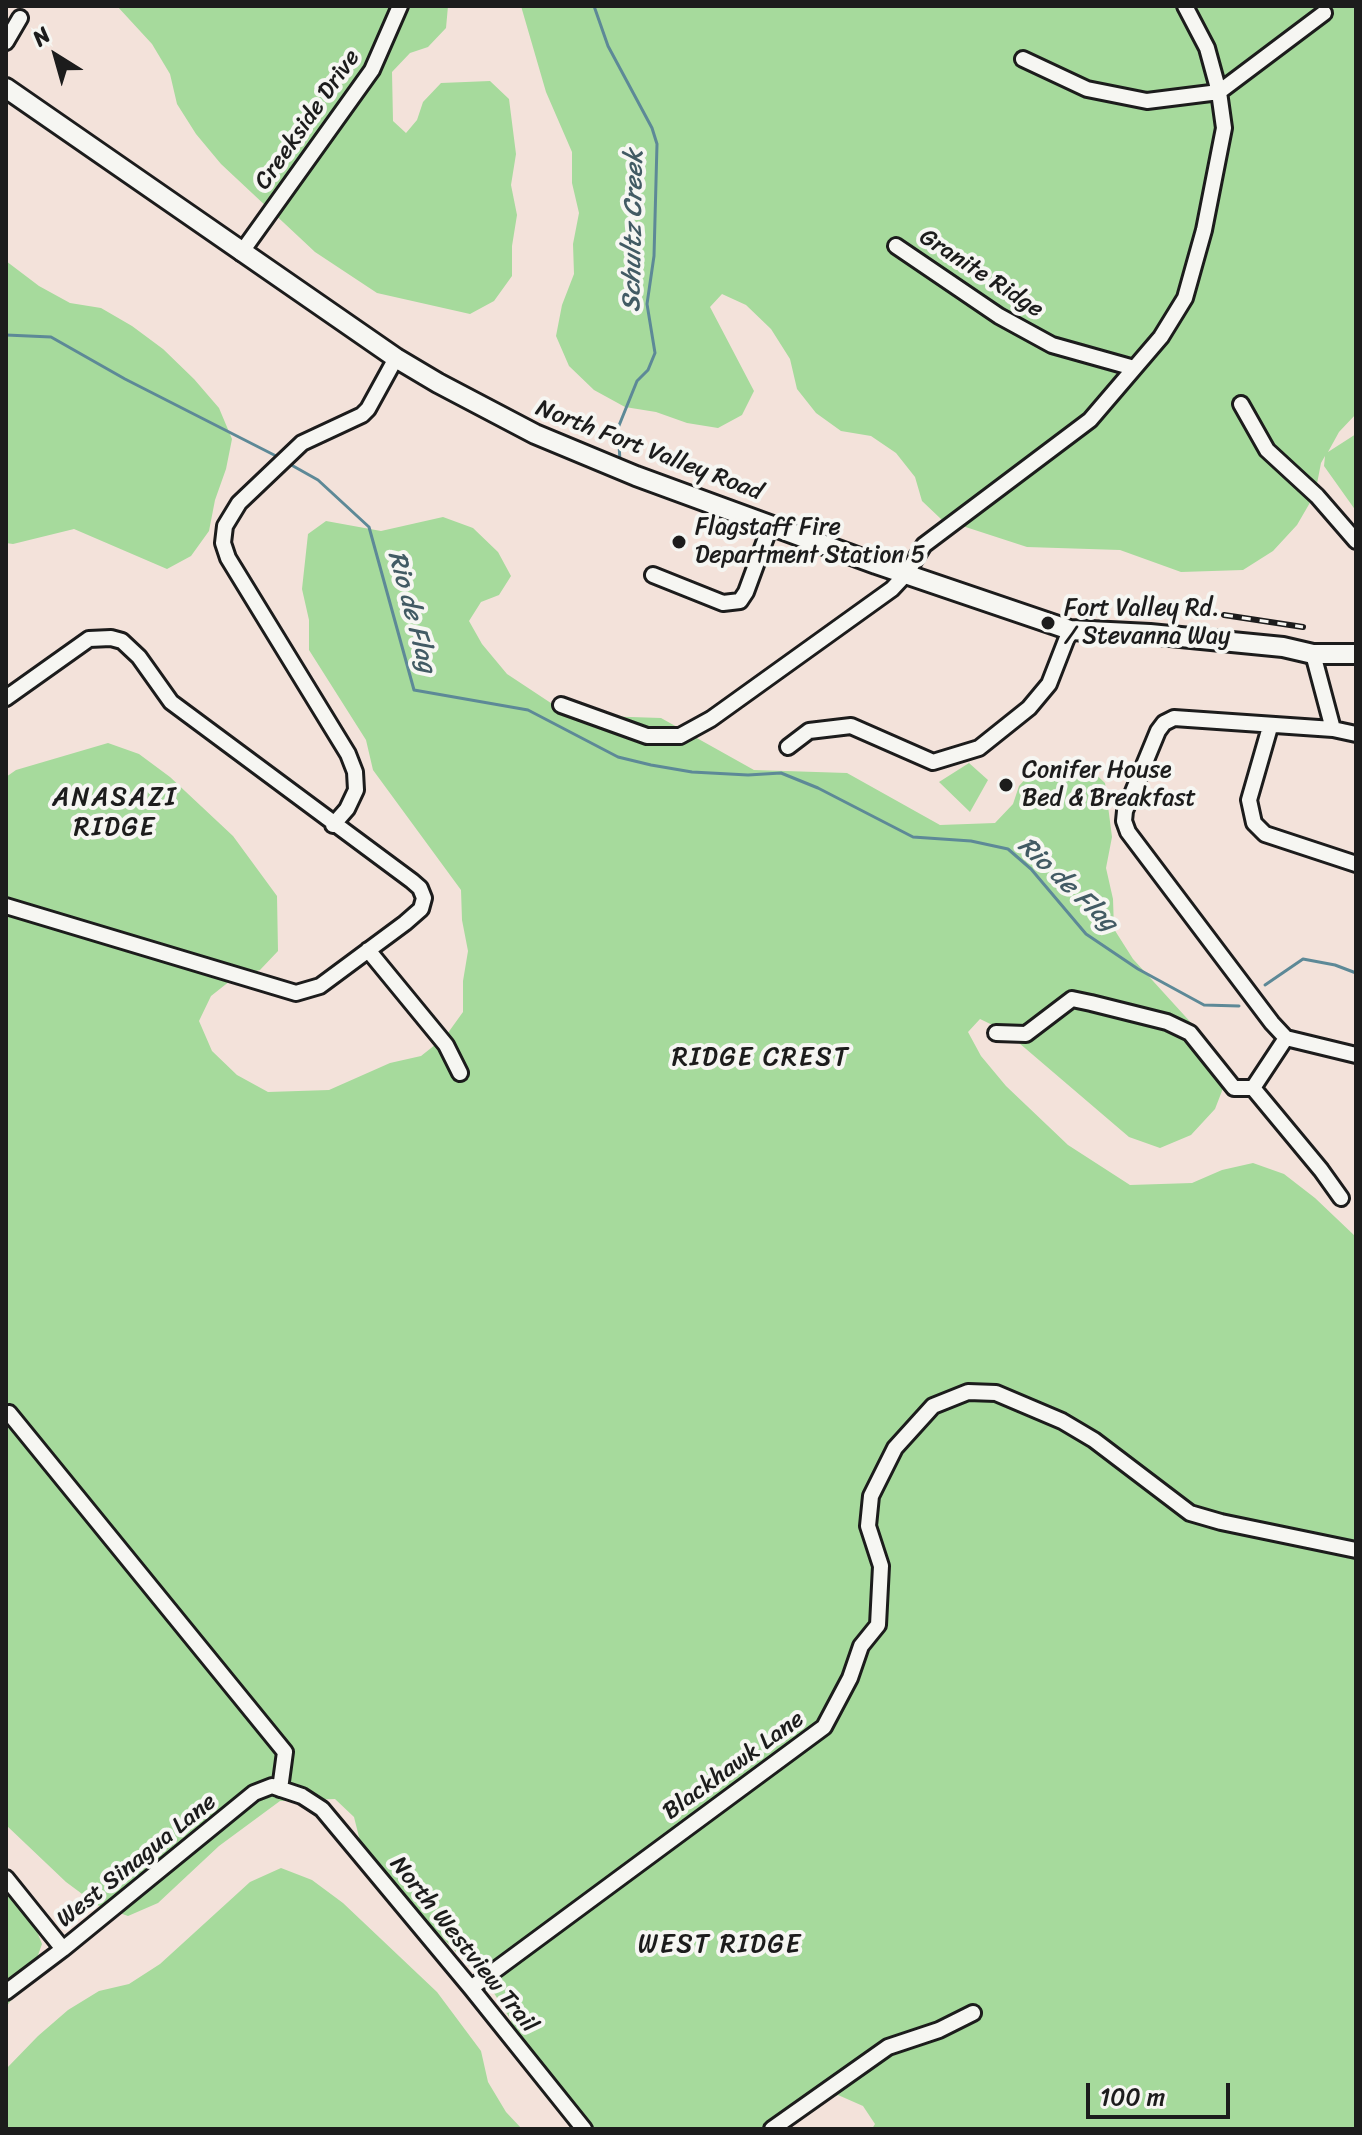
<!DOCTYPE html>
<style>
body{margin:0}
#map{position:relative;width:1362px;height:2135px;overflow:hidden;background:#f3e2da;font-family:Sriracha,sans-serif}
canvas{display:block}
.frame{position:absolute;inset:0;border:8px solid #1c1c1c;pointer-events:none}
.north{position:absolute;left:16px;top:16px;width:80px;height:80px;-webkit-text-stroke:6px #f6f6f2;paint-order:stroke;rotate:323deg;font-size:22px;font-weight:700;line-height:32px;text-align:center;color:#1c1c1c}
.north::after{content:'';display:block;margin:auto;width:28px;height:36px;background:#1c1c1c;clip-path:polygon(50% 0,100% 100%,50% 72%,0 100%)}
.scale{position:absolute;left:1086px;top:2083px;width:144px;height:36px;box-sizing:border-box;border:4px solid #1c1c1c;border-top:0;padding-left:10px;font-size:24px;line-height:28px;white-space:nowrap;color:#1c1c1c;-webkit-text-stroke:6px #f6f6f2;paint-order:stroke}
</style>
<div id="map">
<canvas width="1362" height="2135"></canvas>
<div class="frame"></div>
<div class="north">N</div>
<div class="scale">100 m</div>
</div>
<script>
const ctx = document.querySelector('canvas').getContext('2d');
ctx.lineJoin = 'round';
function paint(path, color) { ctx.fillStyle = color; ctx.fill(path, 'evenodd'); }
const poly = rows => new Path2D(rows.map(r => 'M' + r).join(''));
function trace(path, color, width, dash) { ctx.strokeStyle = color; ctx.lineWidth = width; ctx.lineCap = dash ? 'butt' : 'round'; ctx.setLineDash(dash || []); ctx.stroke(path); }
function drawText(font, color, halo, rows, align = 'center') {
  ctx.font = font + ' Sriracha,sans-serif'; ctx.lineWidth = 8; ctx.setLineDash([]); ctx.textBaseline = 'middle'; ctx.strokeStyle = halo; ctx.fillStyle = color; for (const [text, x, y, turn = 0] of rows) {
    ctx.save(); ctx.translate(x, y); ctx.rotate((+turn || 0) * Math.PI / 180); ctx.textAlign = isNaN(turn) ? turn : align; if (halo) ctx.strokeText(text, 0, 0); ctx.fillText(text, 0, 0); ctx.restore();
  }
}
const green = poly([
 [117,6,448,6,446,28,428,47,410,53,392,72,393,121,406,133,417,120,423,102,441,83,490,81,509,99,516,154,511,185,517,215,512,246,512,276,494,301,470,314,377,293,315,252,221,164,196,134,177,104,170,74,152,44],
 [521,6,1356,6,1356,414,1339,432,1328,452,1356,434,1356,511,1324,466,1325,456,1321,463,1315,494,1297,525,1273,551,1243,570,1181,572,1120,550,1027,547,941,519,922,501,915,477,896,453,871,436,841,431,816,413,797,389,790,359,771,329,746,305,722,294,710,307,754,391,742,415,718,428,687,423,656,412,625,407,594,390,569,366,556,336,562,305,574,274,573,244,579,213,572,183,572,152,546,92],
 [6,261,39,286,70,303,101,308,132,326,163,349,194,379,219,408,232,439,226,469,215,500,209,531,191,556,167,569,74,529,13,544,6,543],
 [443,517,473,528,498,552,511,576,499,595,481,602,469,621,482,644,507,674,569,715,661,718,754,770,847,773,940,825,995,823,1013,804,1019,786,1037,766,1086,765,1105,783,1112,837,1106,868,1113,899,1114,929,1133,959,1214,1048,1227,1078,1215,1109,1191,1135,1160,1148,1129,1137,1005,1031,980,1019,968,1032,981,1056,1006,1086,1068,1145,1130,1185,1192,1183,1222,1170,1253,1163,1284,1174,1315,1198,1356,1237,1356,2129,872,2129,875,2124,863,2106,838,2095,808,2108,784,2129,582,2129,518,2050,511,2020,492,1990,379,1871,360,1841,354,1817,335,1799,280,1801,219,1846,158,1903,128,1916,97,1905,66,1882,6,1825,6,777,16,770,108,743,139,754,170,777,233,836,277,896,278,951,260,970,235,977,211,996,199,1021,212,1051,237,1075,268,1092,329,1090,390,1063,421,1056,445,1037,463,1012,463,981,468,951,462,920,461,890,373,770,366,740,309,650,309,620,302,589,308,534,326,521,381,531],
 [969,763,988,780,970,812,939,782],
 [281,1868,312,1880,343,1903,437,1992,481,2051,488,2082,506,2112,522,2129,6,2129,6,2069,38,2036,68,2010,99,1991,129,1984,160,1964,250,1882],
 [6,1891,30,1914,42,1944,31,1975,6,2007]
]);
const stream = poly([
 [594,6,608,46,652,128,657,144,654,256,647,304,655,353,648,370,637,381,618,428,620,461],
 [6,335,51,337,125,379,280,458],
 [286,462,318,480,369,527,414,690,528,710,618,757,651,765,692,772,748,775,781,773,818,788,913,837,971,841,1008,849,1031,869,1086,934,1138,969,1204,1005,1239,1006],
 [1265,985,1303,959,1335,965,1356,973]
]);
const minor = poly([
 [6,42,20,18],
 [1023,59,1087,89,1147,101,1219,92,1324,13],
 [896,246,999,316,1052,345,1134,368],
 [241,253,372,70,400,6],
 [1241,404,1267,450,1317,496,1356,541],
 [653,575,723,603,740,601,746,592,771,524],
 [1313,654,1333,729],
 [6,698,89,639,111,638,122,641,139,657,171,702,412,881,420,888,424,898,421,909,405,923,320,986,296,993,6,906],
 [561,705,647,736,680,736,711,719,892,589,906,574,924,545,1090,420,1161,337,1185,298,1204,230,1224,128,1219,92,1207,48,1185,6],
 [1270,727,1249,800,1254,823,1265,834,1356,864],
 [1356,734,1333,729,1174,718,1164,723,1158,731,1125,811,1124,821,1128,832,1272,1023,1286,1038,1356,1055],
 [788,747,809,731,851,726,933,762,979,748,1029,708,1049,684,1070,630],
 [333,825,347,809,356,790,355,772,348,754,228,558,223,543,225,526,239,503,302,443,362,415,368,409,396,358],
 [368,950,446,1045,460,1073],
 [996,1033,1026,1034,1072,999,1091,1003,1167,1022,1190,1033,1234,1088,1253,1088,1286,1038],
 [1253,1088,1321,1170,1341,1198],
 [9,1413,285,1752,280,1789],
 [6,1878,63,1949],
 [471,1988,824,1727,850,1678,861,1646,878,1625,881,1566,868,1526,871,1496,895,1448,933,1406,968,1392,996,1393,1062,1421,1094,1440,1190,1513,1221,1522,1356,1550],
 [6,1992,63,1949,254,1793,272,1786,302,1796,322,1809,471,1988,584,2129],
 [772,2129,888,2047,939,2030,973,2013]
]);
const major = poly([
 [6,88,396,358,438,383,535,434,636,476,876,564,1070,630,1150,634,1283,647,1313,654,1356,654]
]);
const rail = poly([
 [1224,615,1303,627]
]);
const markers = [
 [679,542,8,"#1c1c1c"],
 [1048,623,8,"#1c1c1c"],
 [1006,785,8,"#1c1c1c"]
];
const streetNames = [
 ["Creekside Drive",308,120,-55],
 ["Granite Ridge",981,274,33],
 ["North Fort Valley Road",649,451,21],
 ["Blackhawk Lane",734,1766,-36],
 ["West Sinagua Lane",137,1861,-39],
 ["North Westview Trail",463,1945,51]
];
const poiNames = [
 ["Flagstaff Fire",695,528],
 ["Department Station 5",695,556],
 ["Fort Valley Rd.",1064,609],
 ["/ Stevanna Way",1064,637],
 ["Conifer House",1022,771],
 ["Bed & Breakfast",1022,799]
];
const waterNames = [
 ["Schultz Creek",634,231,-89],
 ["Rio de Flag",411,612,75],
 ["Rio de Flag",1067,885,43]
];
const neighbourhoodNames = [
 ["ANASAZI",115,798],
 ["RIDGE",115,828],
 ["RIDGE CREST",761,1058],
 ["WEST RIDGE",720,1945]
];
paint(green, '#a6da9c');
trace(stream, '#5d8997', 3);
trace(minor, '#1c1c1c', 20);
trace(major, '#1c1c1c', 24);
trace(minor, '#f6f6f2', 14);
trace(major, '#f6f6f2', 18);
trace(rail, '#1c1c1c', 6);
trace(rail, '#f6f6f2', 3, [9]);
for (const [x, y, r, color] of markers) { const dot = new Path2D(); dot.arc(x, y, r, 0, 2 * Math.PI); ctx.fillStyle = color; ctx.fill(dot); trace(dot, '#f6f6f2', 3); }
drawText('24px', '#1c1c1c', '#f6f6f2', streetNames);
drawText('24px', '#1c1c1c', '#f6f6f2', poiNames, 'left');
drawText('italic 26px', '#425b64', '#f6f6f2', waterNames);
ctx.letterSpacing = '2px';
drawText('26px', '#1c1c1c', '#f6f6f2', neighbourhoodNames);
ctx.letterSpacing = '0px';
</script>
